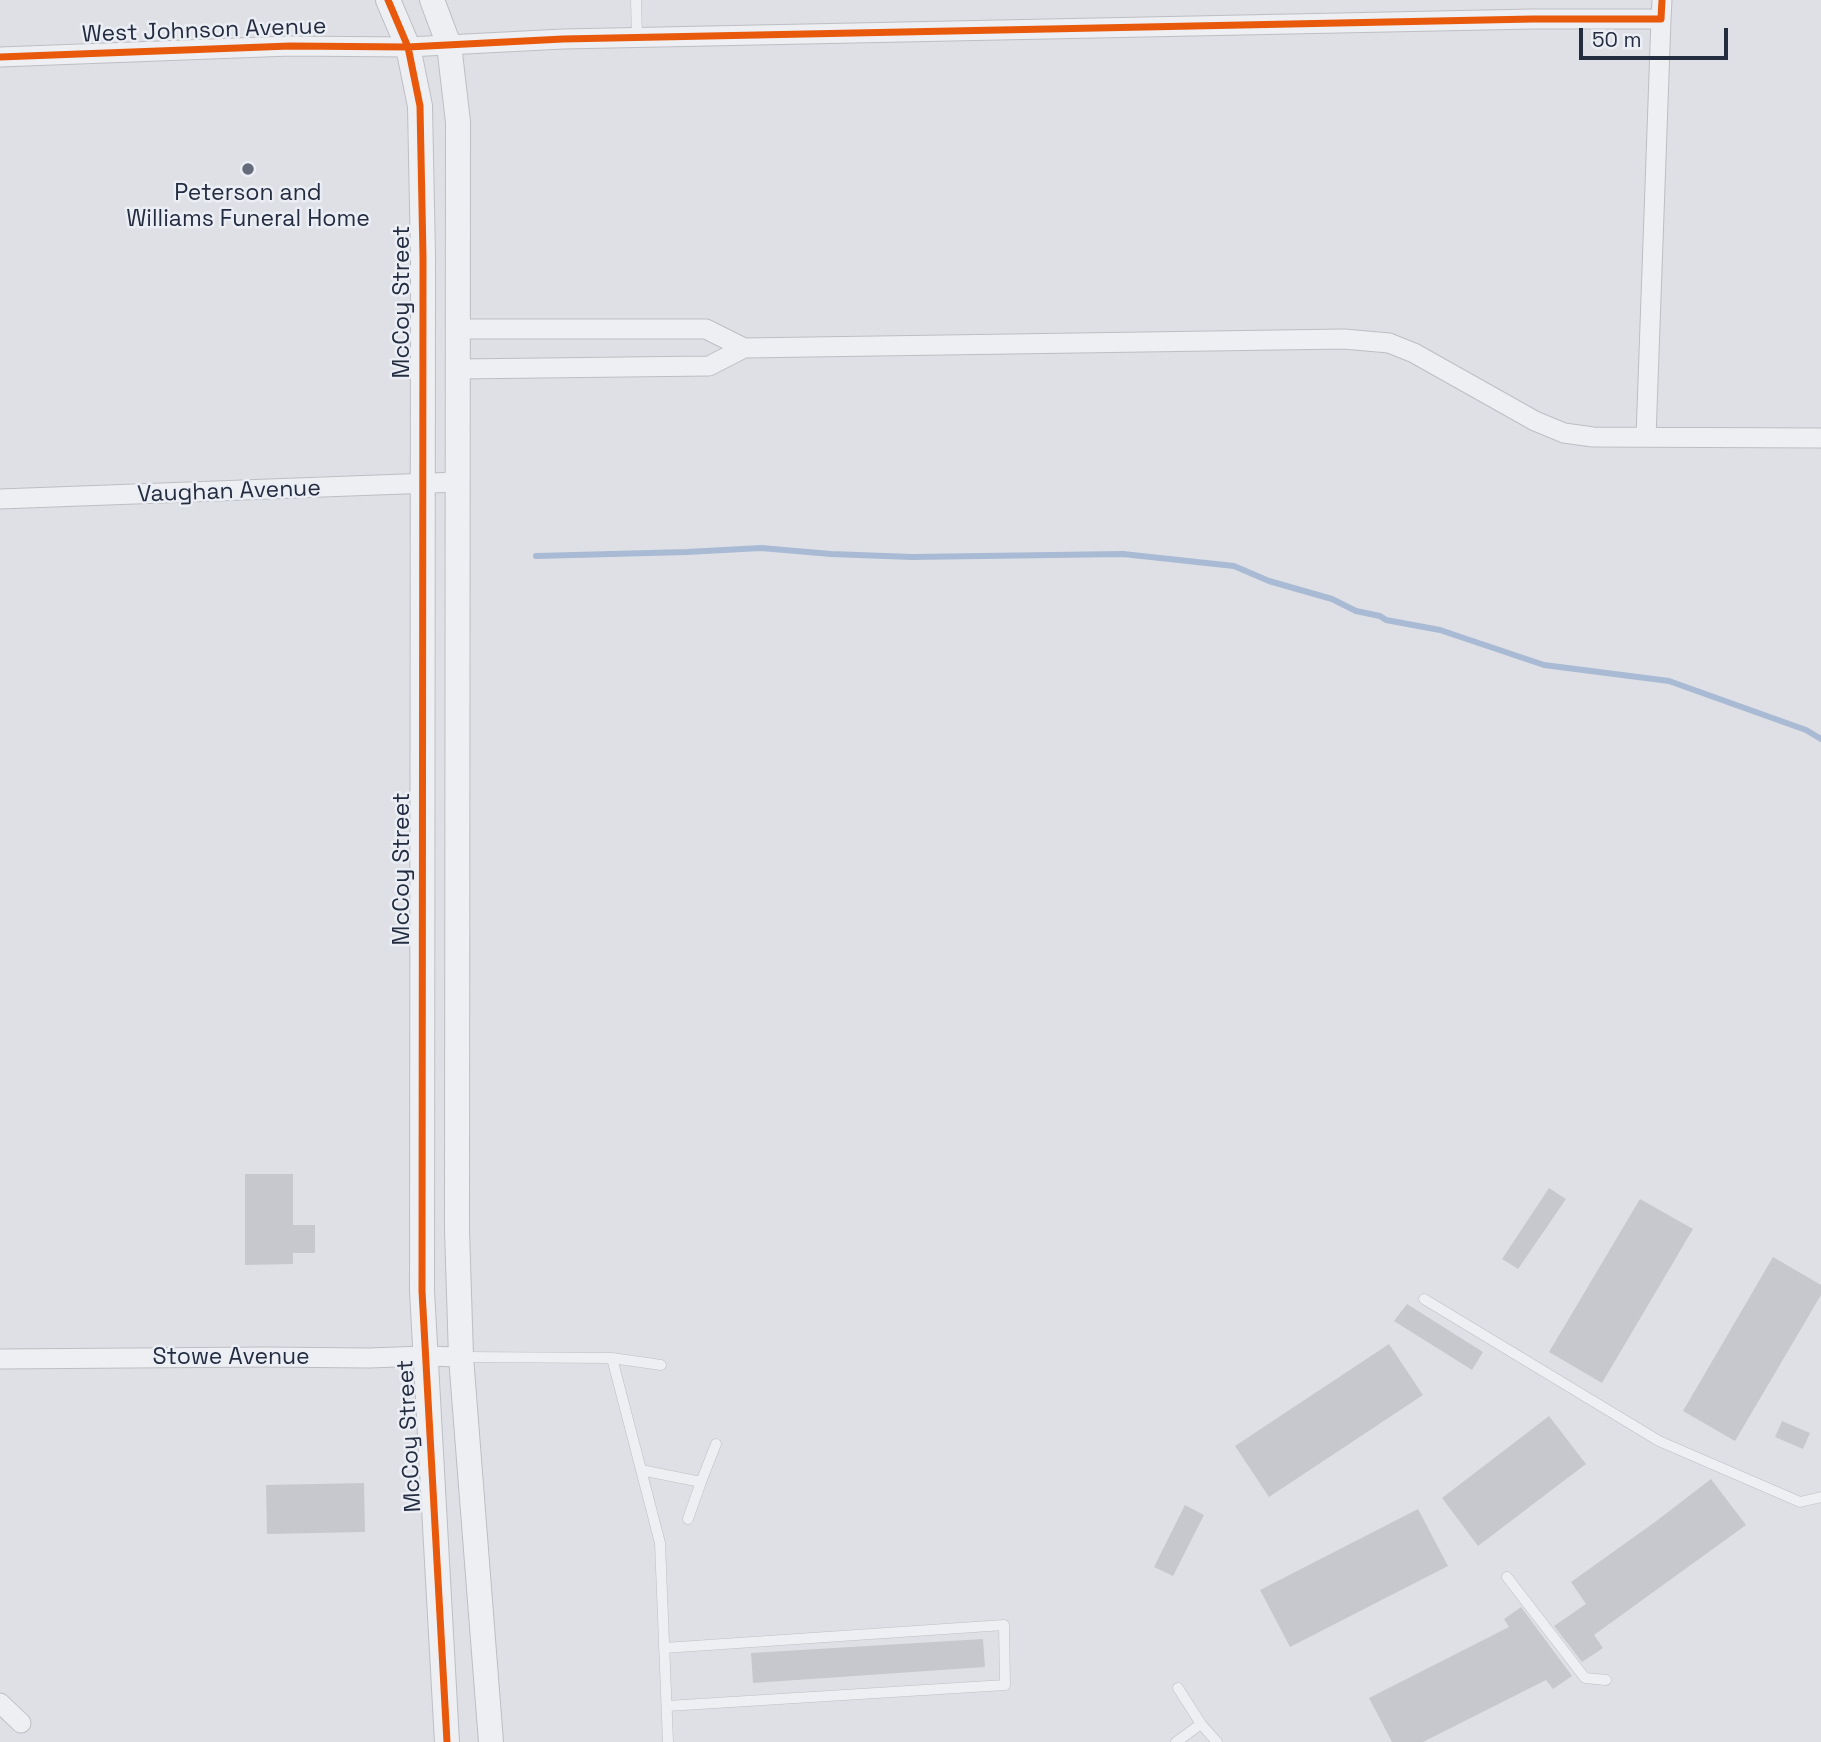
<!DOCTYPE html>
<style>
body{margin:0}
#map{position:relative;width:1821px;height:1742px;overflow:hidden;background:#dfe0e5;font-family:"Space Grotesk",sans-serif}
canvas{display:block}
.scale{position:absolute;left:1579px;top:28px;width:149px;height:32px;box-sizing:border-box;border:4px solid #242c40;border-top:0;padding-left:9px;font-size:21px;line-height:24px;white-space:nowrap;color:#242c40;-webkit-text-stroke:5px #ebeff5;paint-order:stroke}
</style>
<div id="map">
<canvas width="1821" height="1742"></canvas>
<div class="scale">50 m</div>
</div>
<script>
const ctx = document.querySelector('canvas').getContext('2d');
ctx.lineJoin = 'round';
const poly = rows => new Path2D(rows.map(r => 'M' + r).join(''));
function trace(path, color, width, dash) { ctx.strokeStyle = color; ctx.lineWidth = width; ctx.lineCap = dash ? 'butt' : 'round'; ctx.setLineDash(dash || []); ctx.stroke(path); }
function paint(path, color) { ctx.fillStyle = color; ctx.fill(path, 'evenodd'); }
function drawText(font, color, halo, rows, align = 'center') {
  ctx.font = font + ' "Space Grotesk",sans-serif'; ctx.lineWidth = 5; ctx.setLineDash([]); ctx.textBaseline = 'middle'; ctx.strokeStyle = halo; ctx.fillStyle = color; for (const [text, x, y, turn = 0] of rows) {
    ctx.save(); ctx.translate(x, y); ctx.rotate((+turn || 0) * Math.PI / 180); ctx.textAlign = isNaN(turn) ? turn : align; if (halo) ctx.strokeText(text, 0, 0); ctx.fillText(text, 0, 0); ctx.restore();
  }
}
const stream = poly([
 [536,556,687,552,761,548,831,554,912,557,1123,554,1234,566,1269,581,1332,599,1356,611,1380,616,1386,620,1440,630,1544,665,1669,681,1806,730,1821,739]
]);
const building = poly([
 [245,1174,293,1174,293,1225,315,1225,315,1253,293,1253,293,1264,245,1265],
 [1549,1188,1566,1199,1518,1269,1502,1259],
 [1640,1199,1693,1229,1602,1383,1549,1352],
 [1773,1257,1821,1285,1821,1295,1735,1441,1683,1411],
 [1407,1304,1483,1352,1472,1370,1394,1321],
 [1389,1344,1423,1395,1269,1497,1235,1446],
 [1549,1416,1586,1464,1478,1546,1442,1498],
 [1782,1421,1810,1433,1803,1449,1775,1437],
 [1711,1479,1746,1525,1594,1635,1603,1648,1582,1662,1554,1626,1586,1604,1571,1582,1655,1522],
 [364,1483,365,1532,267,1534,266,1485],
 [1185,1505,1204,1515,1173,1576,1154,1567],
 [1418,1509,1448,1566,1290,1647,1260,1590],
 [1521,1607,1572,1676,1553,1689,1546,1680,1423,1742,1392,1742,1369,1698,1509,1627,1504,1619],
 [983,1639,985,1667,753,1683,751,1653]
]);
const service = poly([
 [636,0,637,38],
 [1424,1299,1659,1441,1800,1502,1821,1497],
 [462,1357,612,1358,660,1543,668,1742],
 [612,1358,661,1365],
 [641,1470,701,1482,716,1444],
 [688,1519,701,1482],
 [1507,1577,1585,1678,1606,1680],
 [664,1648,1004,1625,1005,1685,667,1706],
 [1201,1724,1217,1742],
 [1176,1742,1201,1724,1178,1688]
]);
const minor = poly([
 [0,57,290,46,408,47,563,39,1533,19,1661,19,1662,0],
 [458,329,706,329,744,348],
 [458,369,709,366,744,348,1344,339,1389,343,1414,353,1535,421,1564,433,1593,437,1821,438],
 [1646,437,1661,19],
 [0,499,458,482],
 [0,1359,265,1357,369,1358,424,1356,461,1357],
 [0,1703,21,1723]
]);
const tertiary = poly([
 [388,0,408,47,420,106,423,257,422,1291,447,1742],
 [432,0,449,45,458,122,457,1230,461,1357,491,1742]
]);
const cycleway = poly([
 [388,0,408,47,420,106,423,257,422,1291,447,1742],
 [0,57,290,46,408,47,563,39,1533,19,1661,19,1662,0]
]);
const markers = [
 [248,169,7,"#656b7a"]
];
const streetNames = [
 ["West Johnson Avenue",204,31,-2],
 ["McCoy Street",403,302,-90],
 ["Vaughan Avenue",229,492,-2],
 ["McCoy Street",403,869,-90],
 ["Stowe Avenue",231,1358],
 ["McCoy Street",410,1436,-93]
];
const poiNames = [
 ["Peterson and",248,194],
 ["Williams Funeral Home",248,220]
];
trace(stream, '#a9bad4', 6);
paint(building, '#c7c8cd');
trace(service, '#bdbec3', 11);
trace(minor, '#bdbec3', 21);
trace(tertiary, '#bdbec3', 26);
trace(service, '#eeeff2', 10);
trace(minor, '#eeeff2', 19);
trace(tertiary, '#eeeff2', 24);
trace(cycleway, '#e8590c', 7);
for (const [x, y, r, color] of markers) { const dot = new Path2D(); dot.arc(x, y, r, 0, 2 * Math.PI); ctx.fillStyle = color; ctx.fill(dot); trace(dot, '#ebeff5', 2.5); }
drawText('23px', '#242c40', '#ebeff5', streetNames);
drawText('23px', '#242c40', '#ebeff5', poiNames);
</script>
